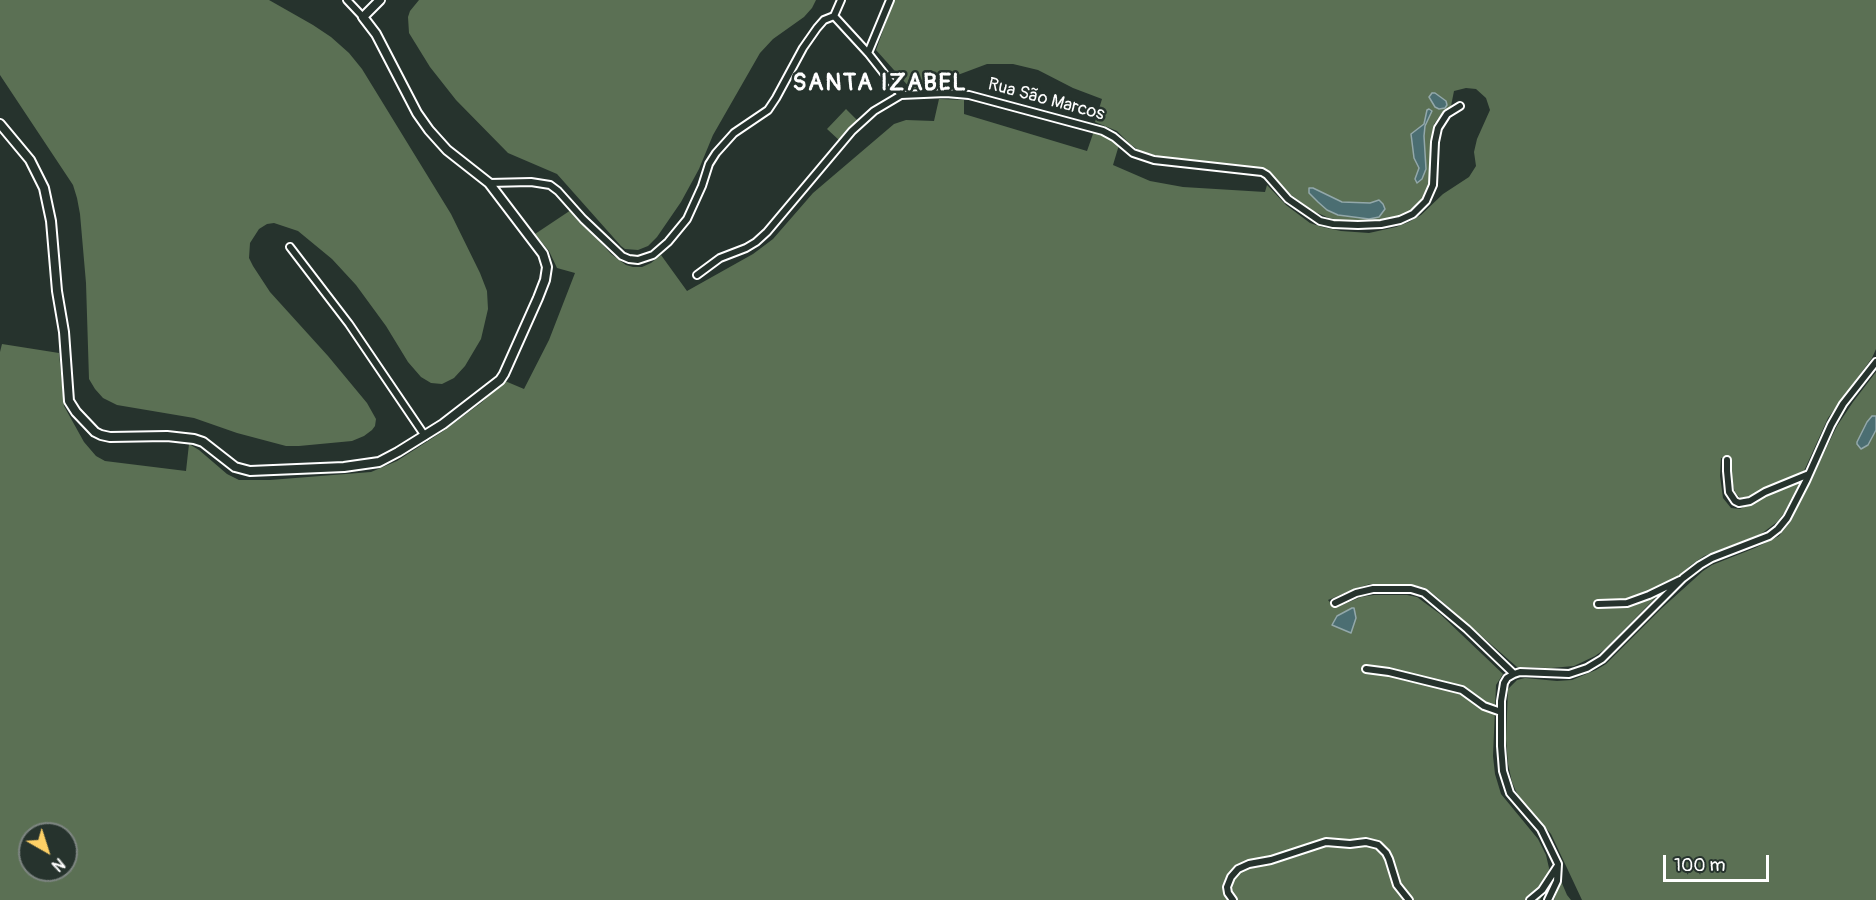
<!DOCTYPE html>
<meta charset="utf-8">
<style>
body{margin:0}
#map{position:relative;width:1876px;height:900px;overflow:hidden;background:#26332d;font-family:Pangolin,sans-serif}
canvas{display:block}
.north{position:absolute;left:18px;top:822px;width:60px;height:60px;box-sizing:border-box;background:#26332d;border:2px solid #7d8581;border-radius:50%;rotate:141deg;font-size:16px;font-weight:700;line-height:24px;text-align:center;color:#fff}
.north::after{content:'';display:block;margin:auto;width:21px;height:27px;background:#ffd166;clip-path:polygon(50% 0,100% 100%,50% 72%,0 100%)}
.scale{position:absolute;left:1663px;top:855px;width:106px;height:27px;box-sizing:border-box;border:3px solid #fff;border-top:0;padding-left:8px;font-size:18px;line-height:21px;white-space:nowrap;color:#fff;-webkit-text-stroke:4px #26332d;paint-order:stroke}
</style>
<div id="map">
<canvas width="1876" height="900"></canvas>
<div class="north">N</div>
<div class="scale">100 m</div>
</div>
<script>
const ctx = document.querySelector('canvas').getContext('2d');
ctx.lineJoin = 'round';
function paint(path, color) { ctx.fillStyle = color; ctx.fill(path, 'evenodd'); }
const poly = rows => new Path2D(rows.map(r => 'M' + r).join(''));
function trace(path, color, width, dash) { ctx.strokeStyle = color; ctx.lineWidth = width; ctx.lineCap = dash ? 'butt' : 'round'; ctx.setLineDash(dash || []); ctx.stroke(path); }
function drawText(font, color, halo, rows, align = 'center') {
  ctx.font = font + ' Pangolin,sans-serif'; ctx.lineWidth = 5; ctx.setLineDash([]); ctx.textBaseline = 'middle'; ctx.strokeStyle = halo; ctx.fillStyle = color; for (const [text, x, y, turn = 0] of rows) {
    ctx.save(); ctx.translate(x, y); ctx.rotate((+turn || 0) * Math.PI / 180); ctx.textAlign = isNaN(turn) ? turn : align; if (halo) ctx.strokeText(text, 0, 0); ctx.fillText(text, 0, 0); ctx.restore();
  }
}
const green = poly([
 [0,0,269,0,313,25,331,37,349,53,362,69,451,214,480,273,487,291,488,309,481,339,465,366,454,378,442,384,431,383,421,377,408,362,386,326,356,285,332,259,298,231,274,223,267,224,259,229,250,243,249,258,253,266,270,292,328,356,367,403,376,419,375,426,372,430,364,436,352,441,299,446,286,446,237,433,194,418,117,405,103,398,95,389,89,379,86,283,80,214,77,198,73,185,0,75],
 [419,0,816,0,812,8,804,17,773,39,760,53,713,135,699,169,681,202,657,237,648,246,638,250,625,249,621,246,557,174,508,153,456,100,430,67,409,33,408,17,410,11],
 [894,0,1876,0,1876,349,1872,358,1828,418,1804,471,1751,496,1740,498,1735,492,1731,480,1730,458,1721,458,1720,476,1723,498,1731,508,1740,509,1771,493,1800,482,1784,513,1777,522,1761,534,1704,556,1691,565,1656,597,1605,649,1595,656,1574,666,1551,668,1517,667,1437,597,1425,588,1414,585,1370,584,1357,588,1328,600,1335,608,1361,597,1374,595,1407,595,1417,597,1440,614,1503,674,1496,685,1493,756,1495,774,1501,794,1538,839,1546,855,1549,868,1548,883,1540,900,0,900,0,352,2,344,59,353,64,406,84,442,96,456,105,461,186,471,189,444,199,450,227,474,239,480,270,480,371,472,397,461,442,432,481,403,505,381,524,389,549,340,575,273,557,268,549,251,535,234,571,210,611,254,626,265,633,267,642,267,651,263,661,255,687,291,753,254,773,239,813,193,894,124,906,120,934,121,939,99,964,100,964,114,1087,151,1094,131,1104,134,1119,145,1113,165,1150,181,1183,187,1265,192,1267,185,1286,205,1310,223,1322,227,1341,231,1369,233,1396,227,1409,222,1421,215,1443,194,1469,177,1476,166,1474,152,1477,139,1490,110,1486,98,1476,89,1466,88,1454,91,1451,106,1440,116,1434,124,1431,142,1430,183,1427,193,1420,202,1408,213,1394,219,1377,222,1343,221,1329,218,1313,211,1291,195,1269,171,1262,168,1165,158,1140,151,1130,144,1117,131,1095,122,1102,99,1073,88,1038,70,1013,64,987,64,931,85,911,89,876,50],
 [30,834,66,834,66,870,30,870],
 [846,109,859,122,840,141,827,129],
 [1876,372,1876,900,1582,900,1551,834,1518,796,1512,782,1508,764,1506,739,1508,689,1517,680,1525,678,1557,681,1572,680,1596,670,1606,664,1662,608,1703,571,1712,565,1755,548,1779,536,1791,521,1837,426,1853,402],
 [1561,881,1567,895,1571,900,1554,900]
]);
const water = poly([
 [1432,93,1435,93,1446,101,1447,105,1445,108,1439,109,1435,107,1429,97,1432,93],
 [1429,109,1432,111,1425,126,1424,136,1426,169,1422,179,1417,183,1415,179,1419,168,1414,158,1411,134,1424,124,1427,110,1429,109],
 [1309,188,1313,188,1342,202,1370,203,1379,200,1383,204,1385,209,1379,217,1369,219,1338,215,1327,210,1318,202,1309,193,1309,188],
 [1872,416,1876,416,1876,430,1868,445,1861,449,1857,444,1857,442,1867,422,1872,416],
 [1352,608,1354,608,1356,618,1351,633,1332,625,1337,616,1352,608]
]);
const minor = poly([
 [347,0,363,17],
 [834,16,868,53,901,95],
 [834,16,841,0],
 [868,53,890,0],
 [489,183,531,182,550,185,558,191,583,219,622,256,629,259,638,260,653,255,668,242,687,219,702,186,709,164,716,153,734,133,768,110,776,98,803,48,817,28,824,20,834,16],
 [290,247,349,324,425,436],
 [697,275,720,258,746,248,756,242,767,232,852,131,874,111,901,95,946,93,969,95,1103,131,1114,137,1133,153,1154,160,1262,172,1267,175,1288,199,1320,221,1333,224,1358,225,1381,224,1400,220,1413,214,1426,201,1433,185,1435,142,1438,128,1447,114,1460,106],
 [1727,460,1727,471,1729,492,1735,501,1739,503,1750,501,1765,492,1809,474],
 [1335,603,1356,593,1373,589,1411,589,1424,593,1467,629,1514,674],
 [1598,604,1627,603,1649,595,1680,580],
 [1366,669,1389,672,1462,690,1484,706,1501,712],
 [1233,900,1228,893,1227,887,1231,877,1238,869,1249,864,1271,860,1326,842,1350,844,1366,842,1378,845,1386,853,1389,859,1397,885,1409,900],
 [1530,900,1542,890,1557,867],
 [1548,900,1557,881,1558,864,1541,829,1510,793,1503,771,1501,746,1501,701,1504,683,1507,678,1514,674,1520,672,1569,674,1587,668,1602,659,1683,578,1700,565,1712,558,1769,536,1778,529,1787,518,1806,481,1831,425,1843,404,1876,362]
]);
const tertiary = poly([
 [0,124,30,160,44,188,51,221,57,291,64,332,69,401,76,412,95,432,101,435,110,437,167,436,194,439,203,442,235,467,250,471,344,467,379,462,398,452,443,424,500,380,504,374,538,298,545,280,547,267,543,254,489,183,447,150,429,130,417,113,376,34,363,17,380,0]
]);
const streetNames = [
 ["Rua São Marcos",1046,100,15]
];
const districtNames = [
 ["SANTA IZABEL",880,84]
];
paint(green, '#5b7054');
paint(water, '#4b6e72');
trace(water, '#93a8aa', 1.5);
trace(minor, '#fff', 10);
trace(tertiary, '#fff', 12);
trace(minor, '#26332d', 6);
trace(tertiary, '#26332d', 8);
drawText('18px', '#fff', '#26332d', streetNames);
ctx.letterSpacing = '1.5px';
drawText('bold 24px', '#fff', '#26332d', districtNames);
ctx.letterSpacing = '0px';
</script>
